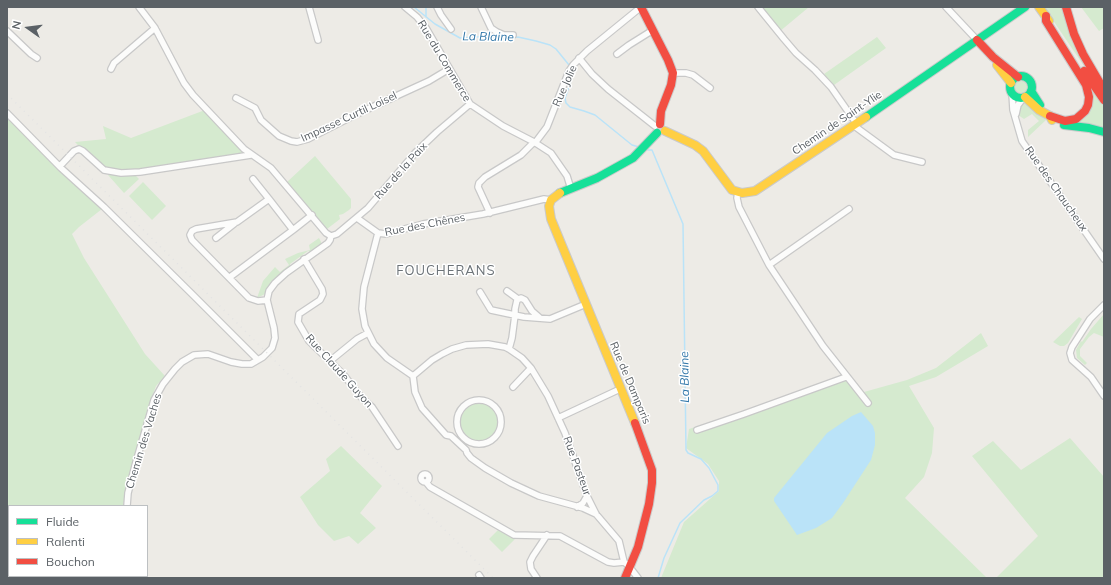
<!DOCTYPE html>
<meta charset="utf-8">
<style>
body{margin:0}
#map{position:relative;width:1111px;height:585px;overflow:hidden;background:#edebe6;font-family:Mulish,sans-serif}
canvas{display:block}
.frame{position:absolute;inset:0;border:8px solid #5b6166;pointer-events:none}
.legend{position:absolute;left:8px;top:505px;width:140px;height:72px;box-sizing:border-box;background:#fff;border:1px solid #bdc0c2;margin:0;padding:5px 7px;list-style:none;font-size:12px;color:#5b6166}
.legend li{display:flex;align-items:center;gap:8px;height:20px}
.legend b{width:20px;border:1px solid #bdc0c2}
.north{position:absolute;left:8px;top:8px;width:40px;height:40px;-webkit-text-stroke:3px #fff;paint-order:stroke;rotate:284deg;font-size:11px;font-weight:700;line-height:16px;text-align:center;color:#5b6166}
.north::after{content:'';display:block;margin:auto;width:14px;height:18px;background:#5b6166;clip-path:polygon(50% 0,100% 100%,50% 72%,0 100%)}
</style>
<div id="map">
<canvas width="1111" height="585"></canvas>
<div class="frame"></div>
<ul class="legend">
<li><b style="height:5px;background:#16e098"></b>Fluide</li>
<li><b style="height:5px;background:#ffcf43"></b>Ralenti</li>
<li><b style="height:5px;background:#f24e42"></b>Bouchon</li>
</ul>
<div class="north">N</div>
</div>
<script>
const ctx = document.querySelector('canvas').getContext('2d');
ctx.lineJoin = 'round';
function paint(path, color) { ctx.fillStyle = color; ctx.fill(path, 'evenodd'); }
const poly = rows => new Path2D(rows.map(r => 'M' + r).join(''));
function trace(path, color, width, dash) { ctx.strokeStyle = color; ctx.lineWidth = width; ctx.lineCap = dash ? 'butt' : 'round'; ctx.setLineDash(dash || []); ctx.stroke(path); }
function drawText(font, color, halo, rows, align = 'center') {
  ctx.font = font + ' Mulish,sans-serif'; ctx.lineWidth = 3; ctx.setLineDash([]); ctx.textBaseline = 'middle'; ctx.strokeStyle = halo; ctx.fillStyle = color; for (const [text, x, y, turn = 0] of rows) {
    ctx.save(); ctx.translate(x, y); ctx.rotate((+turn || 0) * Math.PI / 180); ctx.textAlign = isNaN(turn) ? turn : align; if (halo) ctx.strokeText(text, 0, 0); ctx.fillText(text, 0, 0); ctx.restore();
  }
}
const green = poly([
 [761,7,809,7,779,32],
 [1044,7,1064,7,1088,72],
 [1081,7,1104,7,1104,28,1099,31],
 [877,37,886,48,834,85,824,74],
 '1013 87a8 8 0 1 1 16 0a8 8 0 1 1-16 0Z',
 [1089,84,1104,106,1104,130,1076,125,1080,118],
 [1025,102,1046,120,1028,137,1028,130,1039,121,1032,114,1024,119,1018,115,1021,104],
 [205,110,245,154,142,170,105,173,75,142,106,139,103,126,131,138],
 [7,116,102,209,79,227,72,234,84,258,145,354,165,376,156,386,149,405,128,479,123,506,9,506,9,576,110,576,109,578,7,578],
 [315,156,351,199,351,208,349,210,343,214,339,215,340,219,327,229,287,182],
 [108,175,135,175,139,179,124,193],
 [143,182,166,206,152,220,129,196],
 [319,238,321,242,321,245,311,252,308,251,290,264,290,266,272,283,265,294,257,298,263,281,275,267,280,272,289,265,285,259,298,253,310,250,309,245],
 [1104,314,1104,337,1094,333,1089,337,1080,349,1080,356,1087,363,1085,365,1077,358,1076,350,1081,341,1082,342,1091,329],
 [1079,317,1082,319,1068,343,1064,346,1060,346,1053,342],
 [981,333,988,346,936,377,909,386,934,428,932,453,924,477,905,498,987,578,661,578,684,522,719,491,719,481,708,464,686,448,689,429,851,377,864,392,907,380,936,368],
 '459 422a20 20 0 1 1 40 0a20 20 0 1 1-40 0Z',
 [1070,438,1104,477,1104,578,996,578,1038,536,972,456,993,441,1021,470],
 [341,446,382,486,360,513,376,528,358,544,349,536,334,541,318,525,300,497,330,471,326,459],
 [499,529,515,539,502,552,489,539]
]);
const water = poly([
 [861,412,873,426,875,433,875,445,871,460,843,503,832,518,816,528,797,535,774,501,774,498,827,433,852,416]
]);
const stream = poly([
 [414,7,435,24,460,38,492,36,504,39,518,37,536,41,550,45,556,49,569,65],
 [426,7,426,17],
 [573,70,574,72,565,98,566,103,570,107,584,111,595,115,632,145,639,147],
 [648,150,652,150,683,224,686,450,688,453,701,459,709,468,718,485,718,491,712,496,704,500,680,523,664,558,658,578]
]);
const street = poly([
 [139,7,155,28,184,83,193,95,244,149,271,168,326,233,331,236],
 [309,7,318,40],
 [405,7,417,17,426,28,470,104,503,126,534,142,551,153,567,176,571,189],
 [437,7,441,15,451,29],
 [481,7,491,28,497,32,504,35,513,35],
 [758,7,784,39,796,53,815,70,831,87,856,123],
 [946,7,977,40],
 [7,31,31,54,37,58],
 [617,54,629,45,653,30],
 [579,58,592,74,608,89,655,126],
 [111,69,114,63,155,28],
 [673,73,686,73,693,75,710,88],
 [1012,93,1013,110,1022,141,1104,259],
 [236,98,255,108,261,120,279,136,291,141,297,142,308,139,357,114,429,81,449,69],
 [7,113,61,168,104,207,194,296,258,360],
 [1016,114,1018,105,1024,97],
 [853,125,894,155,922,162],
 [535,143,547,127,569,71,573,65,587,51,641,7],
 [60,166,74,151,79,149,83,151,104,170,121,173,140,172,251,155],
 [253,179,269,199],
 [738,192,737,198,739,207,769,265,823,346,868,403],
 [551,200,544,199,483,214,423,224,386,234,378,233,364,287,362,309,365,326,374,344,387,358,413,376,415,392,422,408,446,435,451,436,466,450,467,453,471,458,485,468,511,483,539,496,583,508,596,514],
 [490,213,478,187,479,183,485,177,521,155,534,142],
 [357,218,378,233],
 [293,230,312,215],
 [331,236,337,234,368,208,415,153,437,132,470,104],
 [216,238,235,223],
 [304,259,322,289,323,294,320,300,299,314,298,322,309,341,343,374,361,397,372,407,398,446],
 [769,265,849,209],
 [230,277,293,230,269,199,237,222,196,229,192,231,190,235,192,240,249,298,258,301,267,300],
 [507,291,518,299],
 [480,292,491,310,524,317,550,319,586,304],
 [1104,305,1090,319,1072,347,1070,353,1072,360,1091,377,1104,396],
 [509,349,512,338,515,315,515,309,517,300,521,298,525,300,532,311,540,318],
 [330,361,357,339,368,333],
 [413,376,432,360,442,354,452,349,466,345,488,344,505,347,509,349,522,358,531,368,548,396,565,433,587,496,596,514,619,541,624,562],
 [513,387,531,368],
 '457 422a22 22 0 1 1 44 0a22 22 0 1 1-44 0Z',
 [558,418,620,389],
 [697,430,744,414,846,377],
 '421 478a4 4 0 1 1 8 0a4 4 0 1 1-8 0Z',
 [426,482,430,487,514,535,560,536,608,562,614,563,624,562,628,565,638,578],
 [127,506,128,493,136,462,154,400,163,384,175,369,182,362,194,355,208,354,231,362,242,364,251,364,263,357,272,348,275,338,274,328,267,300,269,291,275,283,286,273,328,243,330,240,331,236],
 [577,507,583,503,587,496],
 [479,575,481,578],
 [112,578,113,576],
 [537,578,531,569,530,562,533,556,547,535]
]);
const fast = poly([
 '1010 87a11 11 0 1 1 22 0a11 11 0 1 1-22 0Z',
 [1031,91,1040,105],
 [866,117,1025,7],
 [1064,125,1089,128,1104,132],
 [560,193,597,178,633,158,657,133]
]);
const slow = poly([
 [1039,7,1049,21],
 [997,65,1011,83],
 [1025,97,1039,110,1050,116,1052,120],
 [665,131,695,145,703,151,732,190,742,193,755,191,866,117],
 [560,193,551,200,549,206,551,219,635,423]
]);
const jam = poly([
 [641,7,668,60,673,73,671,85,661,111,660,124],
 [1066,7,1074,34,1083,54,1104,90],
 [1046,16,1046,21,1086,85,1089,97,1088,105,1085,111,1076,119,1065,121,1050,116],
 [977,40,993,57,1018,77],
 [1084,71,1104,100],
 [625,578,638,547,649,504,652,483,652,470,635,423]
]);
const rail = poly([
 [7,94,493,578]
]);
const streetNames = [
 ["Rue du Commerce",444,61,59],
 ["Rue Jolie",565,86,-66],
 ["Impasse Curtil Loisel",349,117,-25],
 ["Chemin de Saint-Ylie",837,123,-34],
 ["Rue de la Paix",401,171,-48],
 ["Rue des Chaucheux",1056,189,55],
 ["Rue des Chênes",425,225,-11],
 ["Rue Claude Guyon",339,371,48],
 ["Rue de Damparis",630,383,67],
 ["Chemin des Vaches",144,441,-73],
 ["Rue Pasteur",577,466,70]
];
const waterNames = [
 ["La Blaine",488,37,1],
 ["La Blaine",685,377,-91]
];
const quarterNames = [
 ["FOUCHERANS",446,271]
];
paint(green, '#d5eacf');
paint(water, '#bae3f8');
trace(stream, '#bae3f8', 1.5);
trace(street, '#c8c8c8', 8);
trace(fast, '#cacaca', 10);
trace(slow, '#cacaca', 10);
trace(jam, '#cacaca', 10);
trace(street, '#fcfcfb', 5.5);
trace(fast, '#16e098', 8);
trace(slow, '#ffcf43', 8);
trace(jam, '#f24e42', 8);
trace(rail, '#e3e3e3', 1.5, [1, 5]);
drawText('11px', '#5b6166', '#fff', streetNames);
drawText('italic 12px', '#3277a9', '#fff', waterNames);
ctx.letterSpacing = '1px';
drawText('13px', '#6c7378', '#fff', quarterNames);
ctx.letterSpacing = '0px';
</script>
